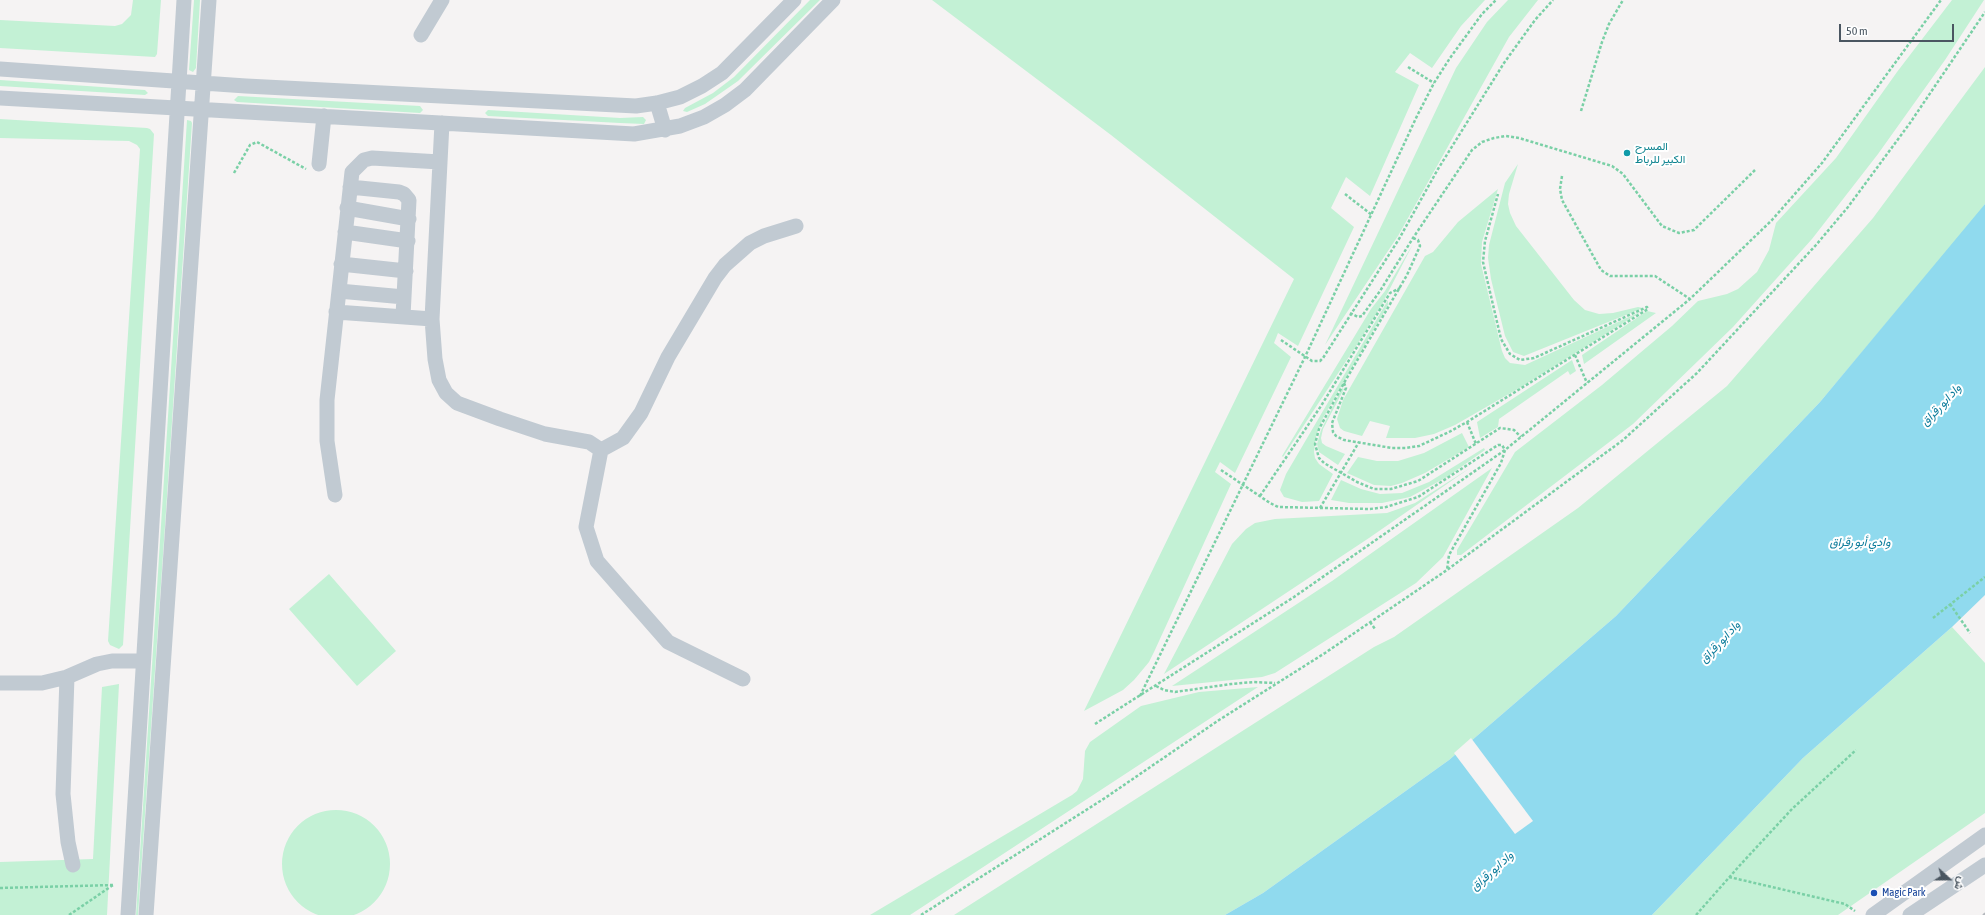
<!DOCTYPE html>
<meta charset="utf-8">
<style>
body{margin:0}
#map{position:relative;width:1985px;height:915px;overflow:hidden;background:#f5f3f3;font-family:"Asap Condensed",Vazirmatn,sans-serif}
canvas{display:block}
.north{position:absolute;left:1929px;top:859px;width:40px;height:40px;-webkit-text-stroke:3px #fff;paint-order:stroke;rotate:111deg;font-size:11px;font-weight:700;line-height:16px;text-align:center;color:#4a5661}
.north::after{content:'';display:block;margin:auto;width:14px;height:18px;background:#4a5661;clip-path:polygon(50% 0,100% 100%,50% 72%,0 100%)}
.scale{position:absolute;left:1839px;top:24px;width:115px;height:18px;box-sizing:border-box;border:2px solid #4a5661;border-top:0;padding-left:5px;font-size:12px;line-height:14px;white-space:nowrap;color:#4a5661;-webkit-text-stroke:3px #fff;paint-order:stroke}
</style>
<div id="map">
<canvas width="1985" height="915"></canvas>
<div class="north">ش</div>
<div class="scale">50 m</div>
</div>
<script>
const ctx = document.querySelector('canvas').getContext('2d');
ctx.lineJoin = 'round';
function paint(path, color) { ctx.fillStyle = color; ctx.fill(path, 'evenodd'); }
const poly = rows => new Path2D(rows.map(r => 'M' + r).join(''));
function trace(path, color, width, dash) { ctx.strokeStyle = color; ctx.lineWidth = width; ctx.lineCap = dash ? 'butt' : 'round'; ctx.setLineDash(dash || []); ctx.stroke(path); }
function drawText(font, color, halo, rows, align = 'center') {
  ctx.font = font + ' "Asap Condensed",Vazirmatn,sans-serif'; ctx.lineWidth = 4; ctx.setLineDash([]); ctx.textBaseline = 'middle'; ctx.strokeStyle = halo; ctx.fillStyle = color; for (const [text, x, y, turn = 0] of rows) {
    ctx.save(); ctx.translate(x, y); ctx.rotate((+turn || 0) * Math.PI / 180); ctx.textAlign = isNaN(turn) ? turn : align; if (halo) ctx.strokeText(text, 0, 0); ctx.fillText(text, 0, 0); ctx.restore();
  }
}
const green = poly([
 [133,0,161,0,157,54,155,57,0,48,0,20,115,26,122,24,131,15],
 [194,0,200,0,196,68,193,72,189,70],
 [810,0,820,0,738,81,705,104,687,112,683,111,685,108,713,93,734,77],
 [932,0,1485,0,1461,26,1432,68,1410,53,1395,72,1419,85,1370,196,1346,177,1331,208,1354,227,1298,346,1278,333,1274,343,1291,357,1235,473,1220,462,1215,472,1231,484,1154,652,1149,662,1134,680,1123,690,1084,711,1294,279,1111,135],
 [1508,0,1538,0,1509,37,1398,236,1325,345,1456,68,1487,22],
 [1952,0,1984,0,1945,60,1878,154,1812,239,1733,327,1633,424,1461,555,1457,555,1457,550,1515,452,1602,385,1672,326,1698,301,1727,294,1738,289,1757,272,1769,250,1776,223,1836,158,1897,72],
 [1985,67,1985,204,1979,213,1820,402,1616,616,1449,760,1263,893,1225,915,954,915,1374,647,1394,637,1578,508,1727,386,1873,218],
 [0,80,145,90,148,93,145,95,0,86],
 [238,96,420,106,423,110,420,113,237,102,234,100],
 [488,110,620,118,643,117,646,120,644,124,620,123,488,116,485,113],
 [0,119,147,128,150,129,154,134,123,645,119,649,110,645,108,641,140,149,137,145,129,141,0,138],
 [187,120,191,121,192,123,165,526,138,915,136,915],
 [1518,164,1509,194,1508,204,1510,213,1516,226,1574,300,1585,310,1599,314,1613,313,1638,307,1643,308,1524,356,1513,352,1505,336,1491,279,1488,258,1489,245,1505,183],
 [1498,189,1482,242,1481,264,1502,351,1505,358,1510,363,1525,365,1644,310,1521,387,1455,425,1434,434,1415,438,1386,438,1390,426,1370,421,1362,436,1344,431,1340,428,1337,419,1343,400,1425,256,1433,252,1458,222],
 [1413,244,1382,304,1360,340,1283,457,1282,456,1371,309,1385,291],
 [1388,300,1388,305,1323,418,1316,436,1314,452,1315,458,1319,464,1333,474,1319,501,1302,502,1284,497,1280,490,1286,474],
 [1647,311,1656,313,1584,364,1582,355],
 [1572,360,1576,371,1570,375,1568,371,1499,419,1498,427,1480,438,1477,422],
 [1342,388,1344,389,1323,429,1321,438,1322,443,1326,446,1345,454,1338,465,1319,452,1317,444,1321,430],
 [1462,433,1469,447,1425,473,1402,483,1391,486,1374,485,1347,473,1358,457,1377,461,1398,461,1424,453],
 [1484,448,1485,450,1447,477,1410,497,1382,503,1349,503,1331,500,1341,480,1361,489,1380,494,1402,493,1429,482],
 [1470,468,1369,538,1164,674,1232,544,1246,529,1255,523,1275,519,1387,513,1415,503],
 [1492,468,1443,557,1416,583,1275,673,1262,677,1172,686,1332,581],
 [329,574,396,651,357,686,289,609],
 [1952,627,1985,663,1985,813,1838,915,1652,915,1803,758],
 [119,684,107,915,0,915,0,862,93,859,102,687],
 [1258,687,910,915,870,915,1072,795,1077,791,1083,779,1085,751,1090,742,1141,706,1199,692],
 '282 864a54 54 0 1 1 108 0a54 54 0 1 1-108 0Z'
]);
const water = poly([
 [1985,204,1985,595,1952,627,1803,758,1652,915,1225,915,1263,893,1449,760,1616,616,1820,402]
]);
const pier = poly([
 [1471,738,1533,821,1515,834,1454,753]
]);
const path = poly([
 [1408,67,1434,83],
 [1581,111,1602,42,1609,24,1623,0],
 [234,173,250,145,257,142,306,169],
 [1562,176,1560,189,1562,200,1601,270,1610,276,1655,276,1690,299],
 [1345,194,1372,215],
 [1413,238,1418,240,1420,246,1407,275,1344,383,1319,429,1315,444,1319,458,1324,463,1357,482,1374,489,1391,489,1418,481,1500,428,1514,430,1521,437],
 [1350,313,1358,317,1362,316,1380,291,1413,238,1472,150,1482,142,1494,138,1506,136,1519,138,1612,166,1623,174,1662,226,1679,233,1694,230,1755,170],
 [1281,340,1312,361,1320,361,1323,358,1399,239,1438,169,1504,63,1535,20,1553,0],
 [1575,355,1587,383],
 [1344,383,1346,388,1332,423,1333,432,1336,436,1344,440,1392,448,1406,448,1419,446,1449,432,1467,422,1648,309,1647,307,1534,358,1520,360,1510,354,1501,339,1483,262,1485,241,1498,194],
 [1467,422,1476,444],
 [1221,470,1270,503,1278,507,1370,509,1386,507,1418,497,1498,445,1502,445,1505,450,1501,463,1449,555,1447,570],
 [1260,496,1321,406,1390,293,1400,288],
 [1320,508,1359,442],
 [1950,604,1970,633],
 [1933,618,1985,577],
 [1370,622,1375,629],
 [1156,686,1164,690,1175,692,1231,684,1254,682,1275,683],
 [1140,696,1305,357,1417,116,1434,83,1450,58,1482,14,1496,0],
 [1095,724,1294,597,1505,450,1690,299,1772,220,1822,163,1941,0],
 [1729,877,1845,904,1855,911],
 [0,888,114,885],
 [69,915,113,885],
 [921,915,1105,798,1219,720,1325,653,1447,570,1623,440,1697,373,1816,245,1848,207,1910,123,1985,12],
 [1696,915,1741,864,1792,809,1856,750]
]);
const minor = poly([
 [421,35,442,0],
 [0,69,246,86,636,106,657,103,680,97,702,86,722,73,794,0],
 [0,98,634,134,680,126,704,117,725,105,745,90,833,0],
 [657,103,665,130],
 [442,123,432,319,435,359,439,380,446,393,457,403,500,419,545,434,589,442,601,450,586,527,597,561,668,642,743,679],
 [319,164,324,116],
 [350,187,399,192,404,194,409,200,403,316],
 [347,208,409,219],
 [345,232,408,241],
 [341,264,406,271],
 [339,291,404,297],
 [336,312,432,319],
 [601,450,623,438,641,413,668,357,715,278,725,265,750,243,764,236,796,226],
 [335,495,327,441,327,400,352,172,364,160,372,158,440,162],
 [67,677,63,794,68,842,73,865],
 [0,683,42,683,67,677,97,664,112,661,143,661],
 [128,915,184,0],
 [146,915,209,0],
 [1873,915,1985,835],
 [1910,915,1985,865]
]);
const rail = poly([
 [1984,915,1985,914]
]);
const markers = [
 [1627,153,4,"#0f9aa8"],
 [1874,893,4,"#1a4fb4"]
];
const cultureNames = [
 ["المسرح",1635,147],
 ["الكبير للرباط",1635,160]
];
const transitNames = [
 ["Magic Park",1882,893]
];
const waterNames = [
 ["واد ابو رقراق",1941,405,-47],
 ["وادي أبو رقراق",1860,542],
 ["واد ابو رقراق",1720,642,-47],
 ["واد ابو رقراق",1492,871,-42]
];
paint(green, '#c3f1d5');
paint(water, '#90daee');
paint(pier, '#f5f3f3');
trace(path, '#7ad0a6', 2.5, [3, 2]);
trace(minor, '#c1cad2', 15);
trace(rail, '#b5b8bd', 3);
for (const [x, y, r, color] of markers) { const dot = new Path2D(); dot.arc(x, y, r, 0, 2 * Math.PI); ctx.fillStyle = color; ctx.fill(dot); trace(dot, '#fff', 1.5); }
drawText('11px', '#0d838f', '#fff', cultureNames, 'left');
drawText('11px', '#164399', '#fff', transitNames, 'left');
drawText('italic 12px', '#0c7c9b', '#fff', waterNames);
</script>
